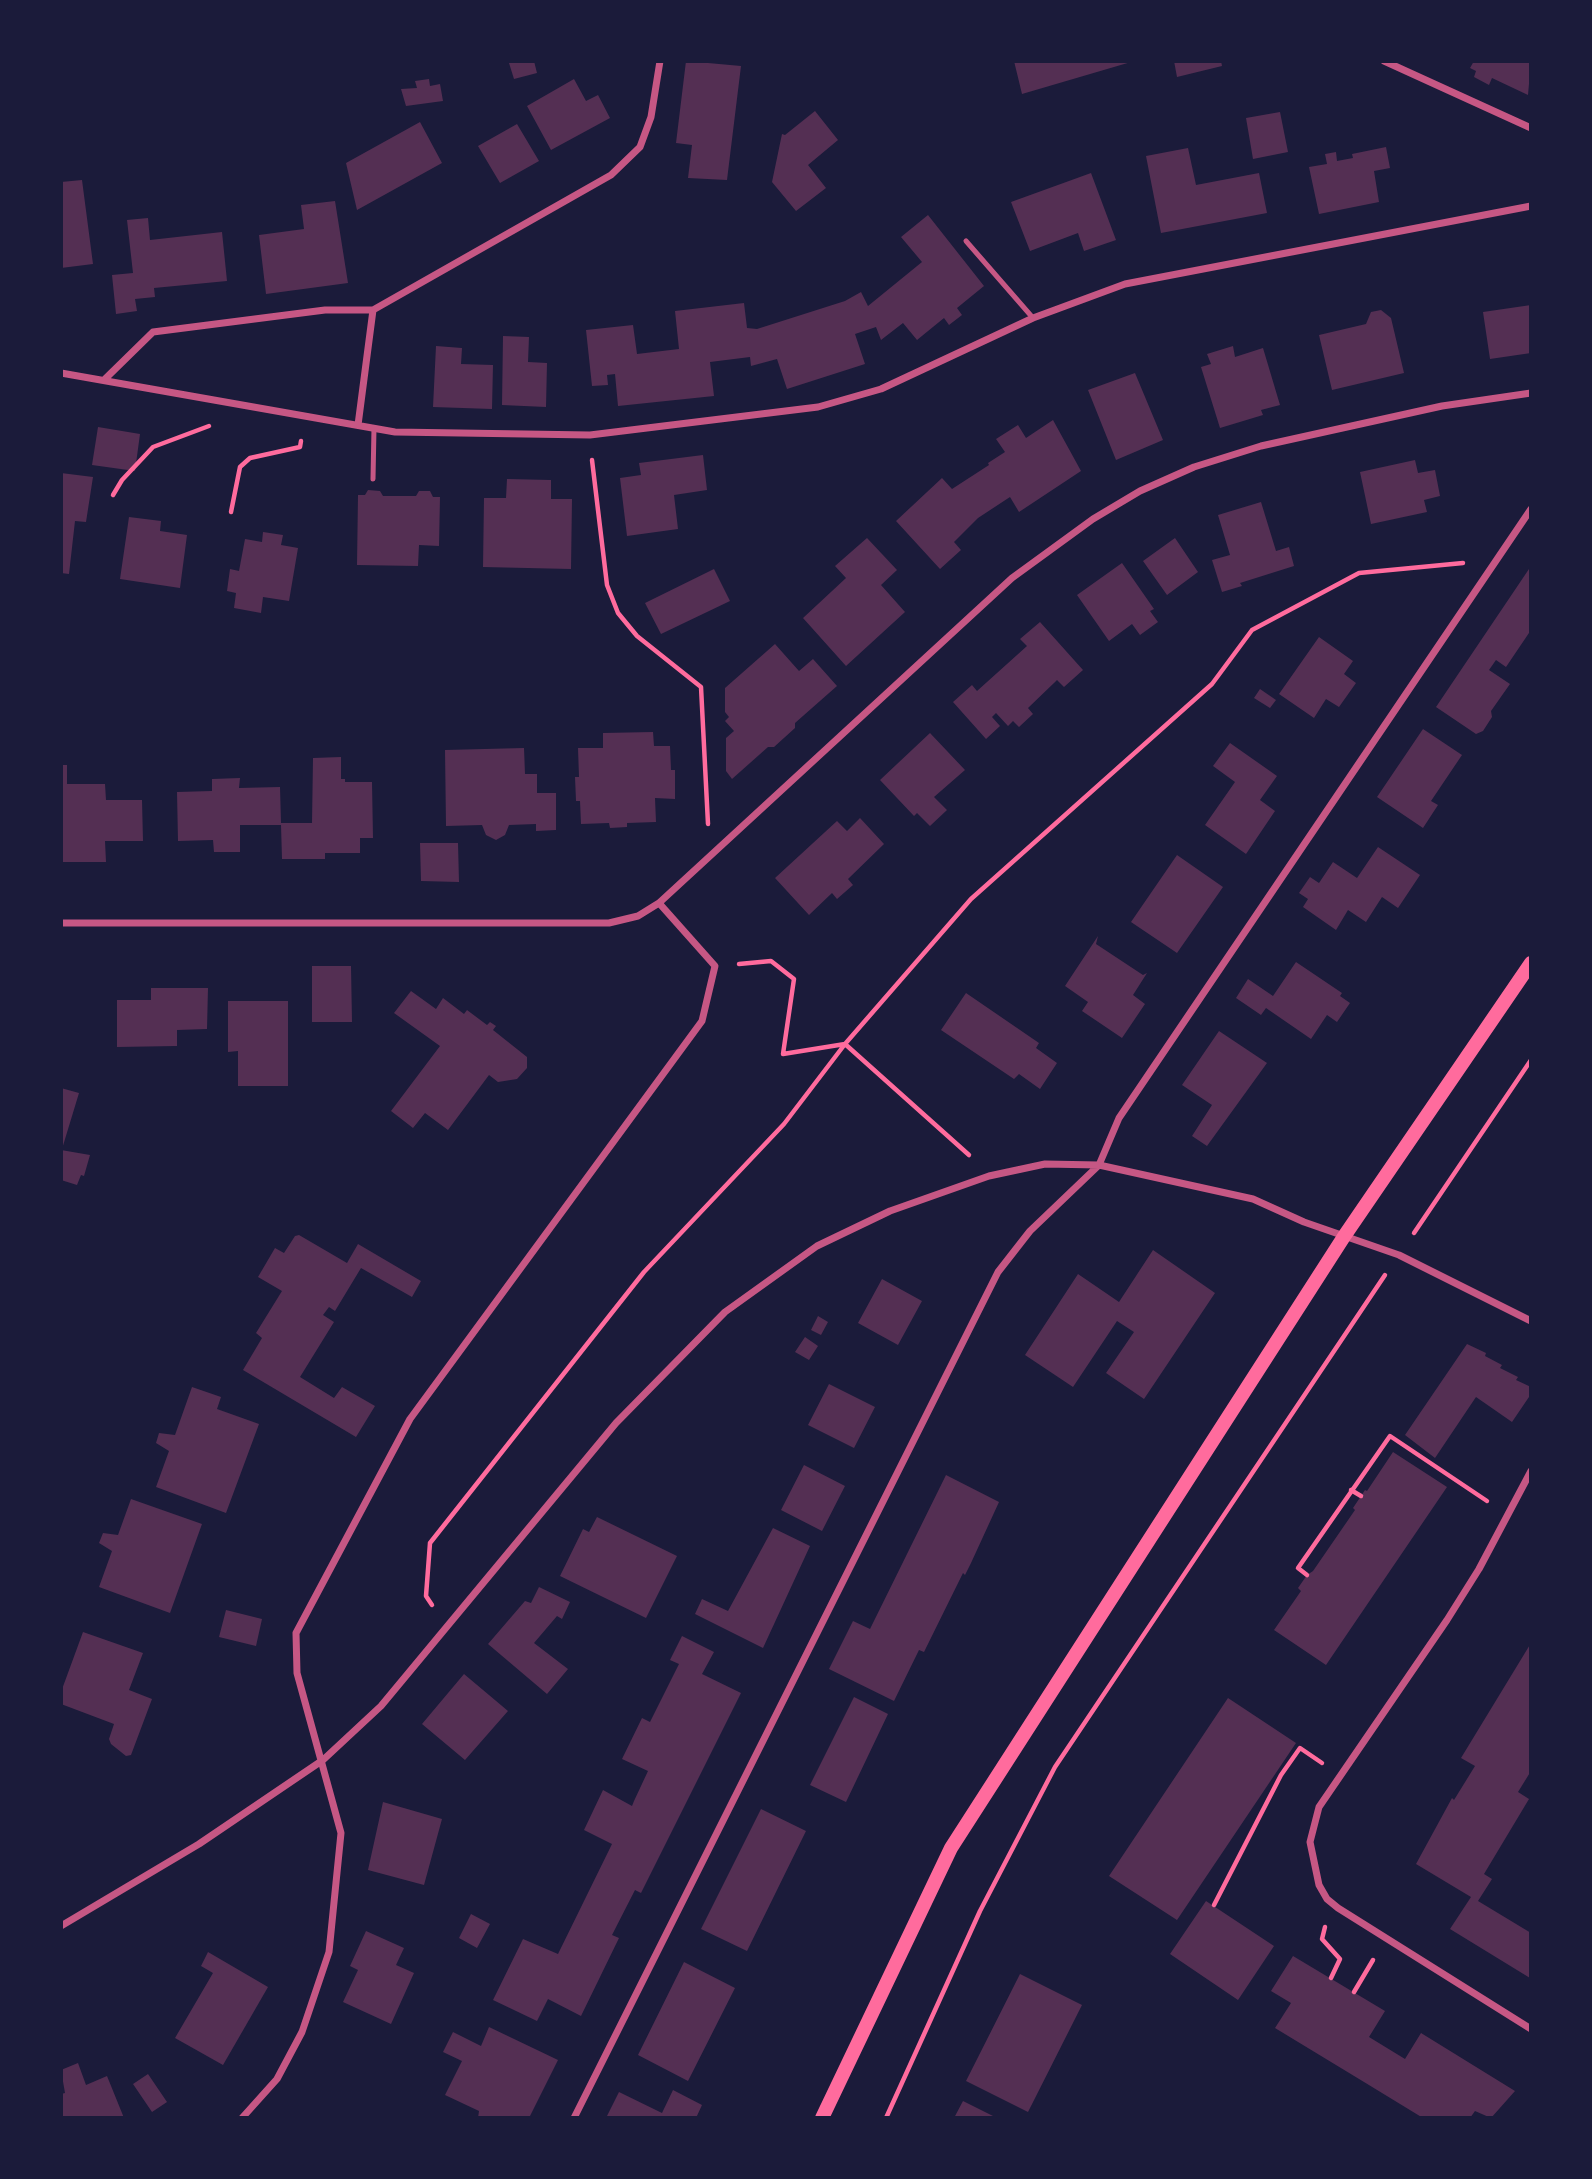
<!DOCTYPE html>
<style>
body{margin:0}
#map{position:relative;width:1592px;height:2179px;overflow:hidden;background:#1b1b3a;font-family:"Zilla Slab",serif}
canvas{display:block}
.frame{position:absolute;inset:0;border:63px solid #1b1b3a;pointer-events:none}
</style>
<div id="map">
<canvas width="1592" height="2179"></canvas>
<div class="frame"></div>
</div>
<script>
const ctx = document.querySelector('canvas').getContext('2d');
ctx.lineJoin = 'round';
function paint(path, color) { ctx.fillStyle = color; ctx.fill(path, 'evenodd'); }
const poly = rows => new Path2D(rows.map(r => 'M' + r).join(''));
function trace(path, color, width, dash) { ctx.strokeStyle = color; ctx.lineWidth = width; ctx.lineCap = dash ? 'butt' : 'round'; ctx.setLineDash(dash || []); ctx.stroke(path); }
const building = poly([
 [516,61,534,61,537,73,514,79,509,63],
 [686,61,741,66,727,180,688,178,692,145,676,143],
 [1014,61,1131,61,1131,62,1022,94],
 [1174,61,1221,61,1222,66,1177,77],
 [1474,61,1531,61,1528,95,1492,78,1489,85,1474,77,1476,71,1470,68],
 [429,79,430,86,440,84,443,101,406,106,401,89,417,88,415,81],
 [574,79,586,101,598,95,610,118,551,150,527,106],
 [815,111,838,140,808,165,826,188,796,211,772,182,782,134,785,135],
 [1280,112,1288,152,1253,159,1246,118],
 [420,122,442,163,357,210,346,163],
 [517,124,539,161,500,183,478,146],
 [1386,147,1390,168,1374,171,1379,202,1319,214,1309,167,1327,164,1325,154,1336,152,1337,161,1353,158,1352,154],
 [1188,148,1196,185,1259,173,1267,213,1161,233,1146,156],
 [1091,173,1116,240,1084,251,1078,233,1030,251,1011,202],
 [82,180,93,264,61,268,61,182],
 [335,201,348,283,266,294,259,235,304,229,301,205],
 [928,215,984,286,957,308,962,315,949,325,944,318,917,340,903,323,881,340,876,327,855,334,865,364,787,389,777,359,751,366,750,357,710,362,714,396,618,406,615,374,607,375,608,385,592,386,586,330,633,325,637,354,679,349,675,311,744,303,747,328,757,329,845,301,861,292,868,306,922,262,901,237],
 [148,218,150,240,222,232,227,281,154,288,155,297,135,299,137,311,116,314,112,275,133,273,127,220],
 [1531,305,1531,353,1490,359,1483,312],
 [1381,310,1391,318,1404,373,1332,390,1319,335,1366,324,1371,312],
 [503,336,529,337,528,362,547,363,546,407,502,405],
 [436,346,462,348,461,364,493,365,492,409,433,407],
 [1233,346,1235,357,1263,348,1280,405,1261,410,1263,415,1220,428,1201,367,1211,364,1207,354],
 [1135,373,1163,440,1116,460,1088,390],
 [1053,420,1081,471,1019,512,1010,497,978,518,954,542,961,550,940,569,896,521,942,478,952,489,989,465,988,463,1005,452,996,439,1018,425,1026,438],
 [98,427,140,434,135,471,92,465],
 [703,455,707,490,674,495,678,529,627,536,620,478,641,475,639,463],
 [1415,460,1418,473,1435,470,1440,496,1424,500,1427,512,1371,524,1360,472],
 [61,473,93,477,86,522,75,521,69,574,61,573],
 [507,479,551,480,551,499,572,499,571,569,483,567,484,498,506,498],
 [368,490,380,491,383,496,416,496,419,491,430,491,433,497,440,497,439,546,419,545,418,566,357,565,358,495,365,495],
 [1261,502,1276,551,1289,547,1294,566,1240,583,1242,586,1222,592,1212,560,1230,555,1218,515],
 [129,517,161,521,160,531,187,535,180,588,120,579],
 [263,532,283,535,281,545,298,548,289,601,263,597,261,613,234,608,236,593,227,591,230,569,239,571,245,539,262,542],
 [867,538,897,570,881,585,905,612,846,666,803,618,846,578,835,566],
 [1175,538,1198,572,1167,595,1143,561],
 [1122,563,1154,609,1150,611,1158,622,1140,635,1132,624,1109,641,1077,595],
 [1531,566,1531,630,1506,667,1496,660,1489,670,1510,684,1491,711,1492,717,1483,731,1476,734,1436,707],
 [714,569,730,601,661,634,645,603],
 [1040,622,1083,670,1064,687,1057,680,1054,683,1028,708,1033,714,1019,727,1013,721,1008,726,996,713,992,717,1000,726,986,739,953,702,972,685,977,691,1027,646,1020,639],
 [1319,637,1353,661,1344,674,1356,683,1339,707,1326,699,1314,718,1279,694],
 [775,644,799,671,813,659,837,686,795,723,795,728,774,747,768,747,732,779,726,771,726,738,734,731,725,721,729,717,725,712,725,688],
 [1260,689,1276,700,1270,708,1254,698],
 [1423,729,1462,755,1431,801,1438,805,1423,828,1377,797],
 [653,732,654,746,670,746,671,770,675,770,675,799,655,798,656,822,627,823,627,827,610,828,609,823,581,824,580,801,576,801,575,777,579,777,578,748,603,748,603,733],
 [930,733,965,770,934,797,947,810,930,826,917,813,914,816,880,780],
 [1230,743,1277,776,1260,800,1275,811,1246,854,1205,825,1235,782,1213,766],
 [524,748,525,774,537,774,537,793,556,793,556,830,536,831,536,824,509,825,505,835,496,840,486,835,482,825,446,826,445,750],
 [341,757,341,779,345,779,345,782,372,782,373,838,360,838,360,853,325,853,325,859,282,859,281,825,240,825,240,852,214,852,213,840,178,841,177,792,212,791,212,779,240,778,239,788,280,787,281,823,312,823,313,758],
 [61,765,67,765,67,784,105,784,106,800,142,800,143,841,105,841,106,862,63,862],
 [860,818,884,844,848,879,853,885,837,899,832,893,809,915,775,878,837,821,847,831],
 [420,843,458,843,459,882,421,881],
 [1378,847,1420,875,1398,908,1382,897,1366,922,1348,910,1336,930,1303,907,1308,899,1299,893,1310,877,1319,883,1333,862,1357,878],
 [1177,855,1223,887,1177,953,1131,922],
 [1098,936,1096,944,1143,975,1147,973,1133,995,1145,1004,1122,1038,1082,1011,1088,1002,1065,986],
 [1296,962,1342,993,1340,996,1350,1003,1337,1022,1327,1015,1311,1039,1266,1008,1261,1015,1236,998,1248,979,1273,996],
 [312,966,351,966,352,1022,312,1022],
 [151,988,208,988,207,1029,177,1030,177,1046,117,1047,117,1000,151,1000],
 [411,991,436,1009,443,998,464,1014,467,1010,487,1025,490,1022,496,1026,493,1030,527,1057,527,1068,517,1079,498,1082,489,1075,448,1130,425,1113,413,1128,391,1111,440,1046,394,1013],
 [966,993,1039,1043,1036,1048,1057,1063,1040,1089,1019,1074,1014,1079,941,1030],
 [228,1001,288,1001,288,1086,238,1086,238,1051,228,1052],
 [1219,1031,1267,1063,1207,1146,1192,1136,1212,1105,1182,1085],
 [61,1088,79,1093,62,1149,61,1149],
 [61,1150,90,1155,84,1176,81,1175,77,1185,61,1180],
 [299,1235,347,1263,358,1244,421,1281,412,1297,361,1268,335,1311,329,1307,323,1315,334,1322,300,1377,334,1398,342,1387,375,1406,356,1437,243,1370,262,1338,256,1333,282,1291,258,1277,275,1248,284,1253,295,1236],
 [1153,1250,1215,1293,1144,1399,1106,1373,1134,1332,1117,1321,1073,1387,1025,1355,1078,1274,1119,1302],
 [882,1279,922,1301,898,1345,858,1323],
 [818,1316,828,1322,821,1335,811,1330],
 [805,1337,818,1346,809,1360,795,1352],
 [1467,1344,1486,1353,1485,1356,1502,1365,1500,1368,1518,1377,1516,1380,1531,1387,1531,1394,1512,1422,1476,1397,1435,1458,1405,1435],
 [829,1384,875,1407,854,1448,808,1425],
 [192,1387,221,1397,217,1409,259,1424,226,1513,156,1487,169,1451,156,1443,159,1433,175,1435],
 [1393,1452,1447,1487,1326,1665,1274,1630,1301,1591,1298,1588,1307,1575,1313,1571,1355,1510,1353,1508,1365,1490,1367,1491],
 [804,1465,845,1486,822,1531,781,1510],
 [946,1475,999,1502,971,1563,965,1575,963,1573,924,1652,919,1650,894,1701,829,1669,853,1621,870,1629],
 [131,1499,202,1524,170,1613,99,1587,112,1551,99,1543,103,1533,118,1535],
 [597,1517,677,1556,646,1618,560,1576,583,1529,589,1532],
 [773,1528,810,1546,763,1648,695,1614,702,1599,728,1611],
 [539,1587,570,1602,562,1619,557,1616,534,1643,568,1669,547,1694,488,1644,525,1601,531,1603],
 [226,1610,262,1619,256,1646,219,1637],
 [83,1632,143,1653,129,1690,152,1699,131,1755,126,1756,111,1744,109,1739,114,1724,61,1704,61,1692],
 [682,1636,714,1652,702,1674,741,1693,641,1893,635,1890,612,1935,619,1938,581,2016,548,1999,537,2021,493,2000,523,1939,558,1954,612,1844,584,1830,603,1790,632,1806,634,1801,648,1771,622,1759,642,1718,650,1722,679,1664,670,1660],
 [1531,1643,1531,1771,1518,1792,1529,1799,1484,1874,1492,1879,1478,1901,1531,1933,1530,1978,1450,1929,1471,1897,1416,1864,1452,1798,1454,1800,1475,1766,1461,1758],
 [464,1674,508,1711,465,1760,422,1724],
 [854,1697,888,1714,846,1802,810,1785],
 [1228,1698,1296,1743,1177,1920,1109,1876],
 [383,1802,442,1819,424,1885,368,1870],
 [761,1809,806,1831,747,1951,701,1929],
 [1206,1901,1274,1946,1238,2000,1170,1954],
 [471,1914,490,1924,477,1948,459,1938],
 [366,1931,404,1948,396,1965,414,1973,391,2024,343,2002,358,1970,350,1966],
 [208,1952,268,1987,223,2065,175,2038,213,1973,201,1966],
 [1293,1956,1385,2011,1369,2037,1405,2059,1421,2033,1515,2091,1491,2118,1475,2111,1470,2118,1423,2118,1364,2082,1275,2028,1291,2003,1271,1991],
 [684,1962,735,1988,688,2081,638,2055],
 [1020,1974,1082,2005,1028,2112,966,2081],
 [489,2027,558,2060,529,2118,478,2118,479,2111,445,2095,462,2061,443,2052,453,2032,481,2046],
 [78,2063,86,2085,107,2076,124,2118,61,2118,61,2094,65,2093,61,2070],
 [148,2074,167,2102,152,2112,133,2084],
 [673,2090,702,2105,696,2118,606,2118,619,2092,662,2113],
 [963,2101,997,2118,954,2118]
]);
const path = poly([
 [592,460,607,585,618,613,637,636,701,687,708,824],
 [113,495,122,480,153,447,209,426],
 [231,512,240,467,250,458,300,447,301,441],
 [739,964,771,961,794,979,783,1054,845,1044,969,1155],
 [1414,1233,1531,1060],
 [1351,1490,1361,1496],
 [1307,1575,1298,1568,1390,1436,1487,1501],
 [432,1605,426,1596,430,1543,644,1272,784,1124,845,1044,971,899,1212,684,1252,630,1359,573,1463,563],
 [1214,1905,1281,1775,1300,1748,1322,1763],
 [1325,1927,1322,1939,1340,1959,1331,1978],
 [1354,1992,1373,1960],
 [886,2118,980,1911,1055,1767,1385,1275]
]);
const service = poly([
 [966,241,1033,318],
 [373,479,374,428]
]);
const minor = poly([
 [1384,61,1531,128],
 [373,310,611,175,640,147,651,117,660,61],
 [61,373,395,432,590,435,818,407,881,389,1033,318,1125,284,1531,206],
 [105,379,153,332,325,310,373,310],
 [358,425,373,310],
 [61,923,609,923,638,916,659,903,1012,578,1093,519,1140,491,1194,467,1261,446,1442,406,1531,393],
 [1531,1471,1479,1569,1447,1620,1319,1807,1310,1842,1319,1885,1327,1899,1338,1908,1531,2029],
 [61,1926,199,1844,323,1760,381,1706,616,1423,725,1312,817,1246,890,1211,989,1176,1045,1164,1099,1165,1253,1199,1304,1222,1399,1255,1531,1321],
 [242,2118,277,2079,302,2032,329,1952,341,1833,297,1673,296,1633,410,1419,702,1021,715,966,659,903],
 [574,2118,998,1272,1030,1231,1099,1165,1119,1118,1531,509]
]);
const secondary = poly([
 [822,2118,951,1848,1345,1235,1531,963]
]);
paint(building, '#542f53');
trace(path, '#ff6b9d', 4.5);
trace(service, '#c65784', 5);
trace(minor, '#c65784', 7);
trace(secondary, '#ff6b9d', 14);
</script>
